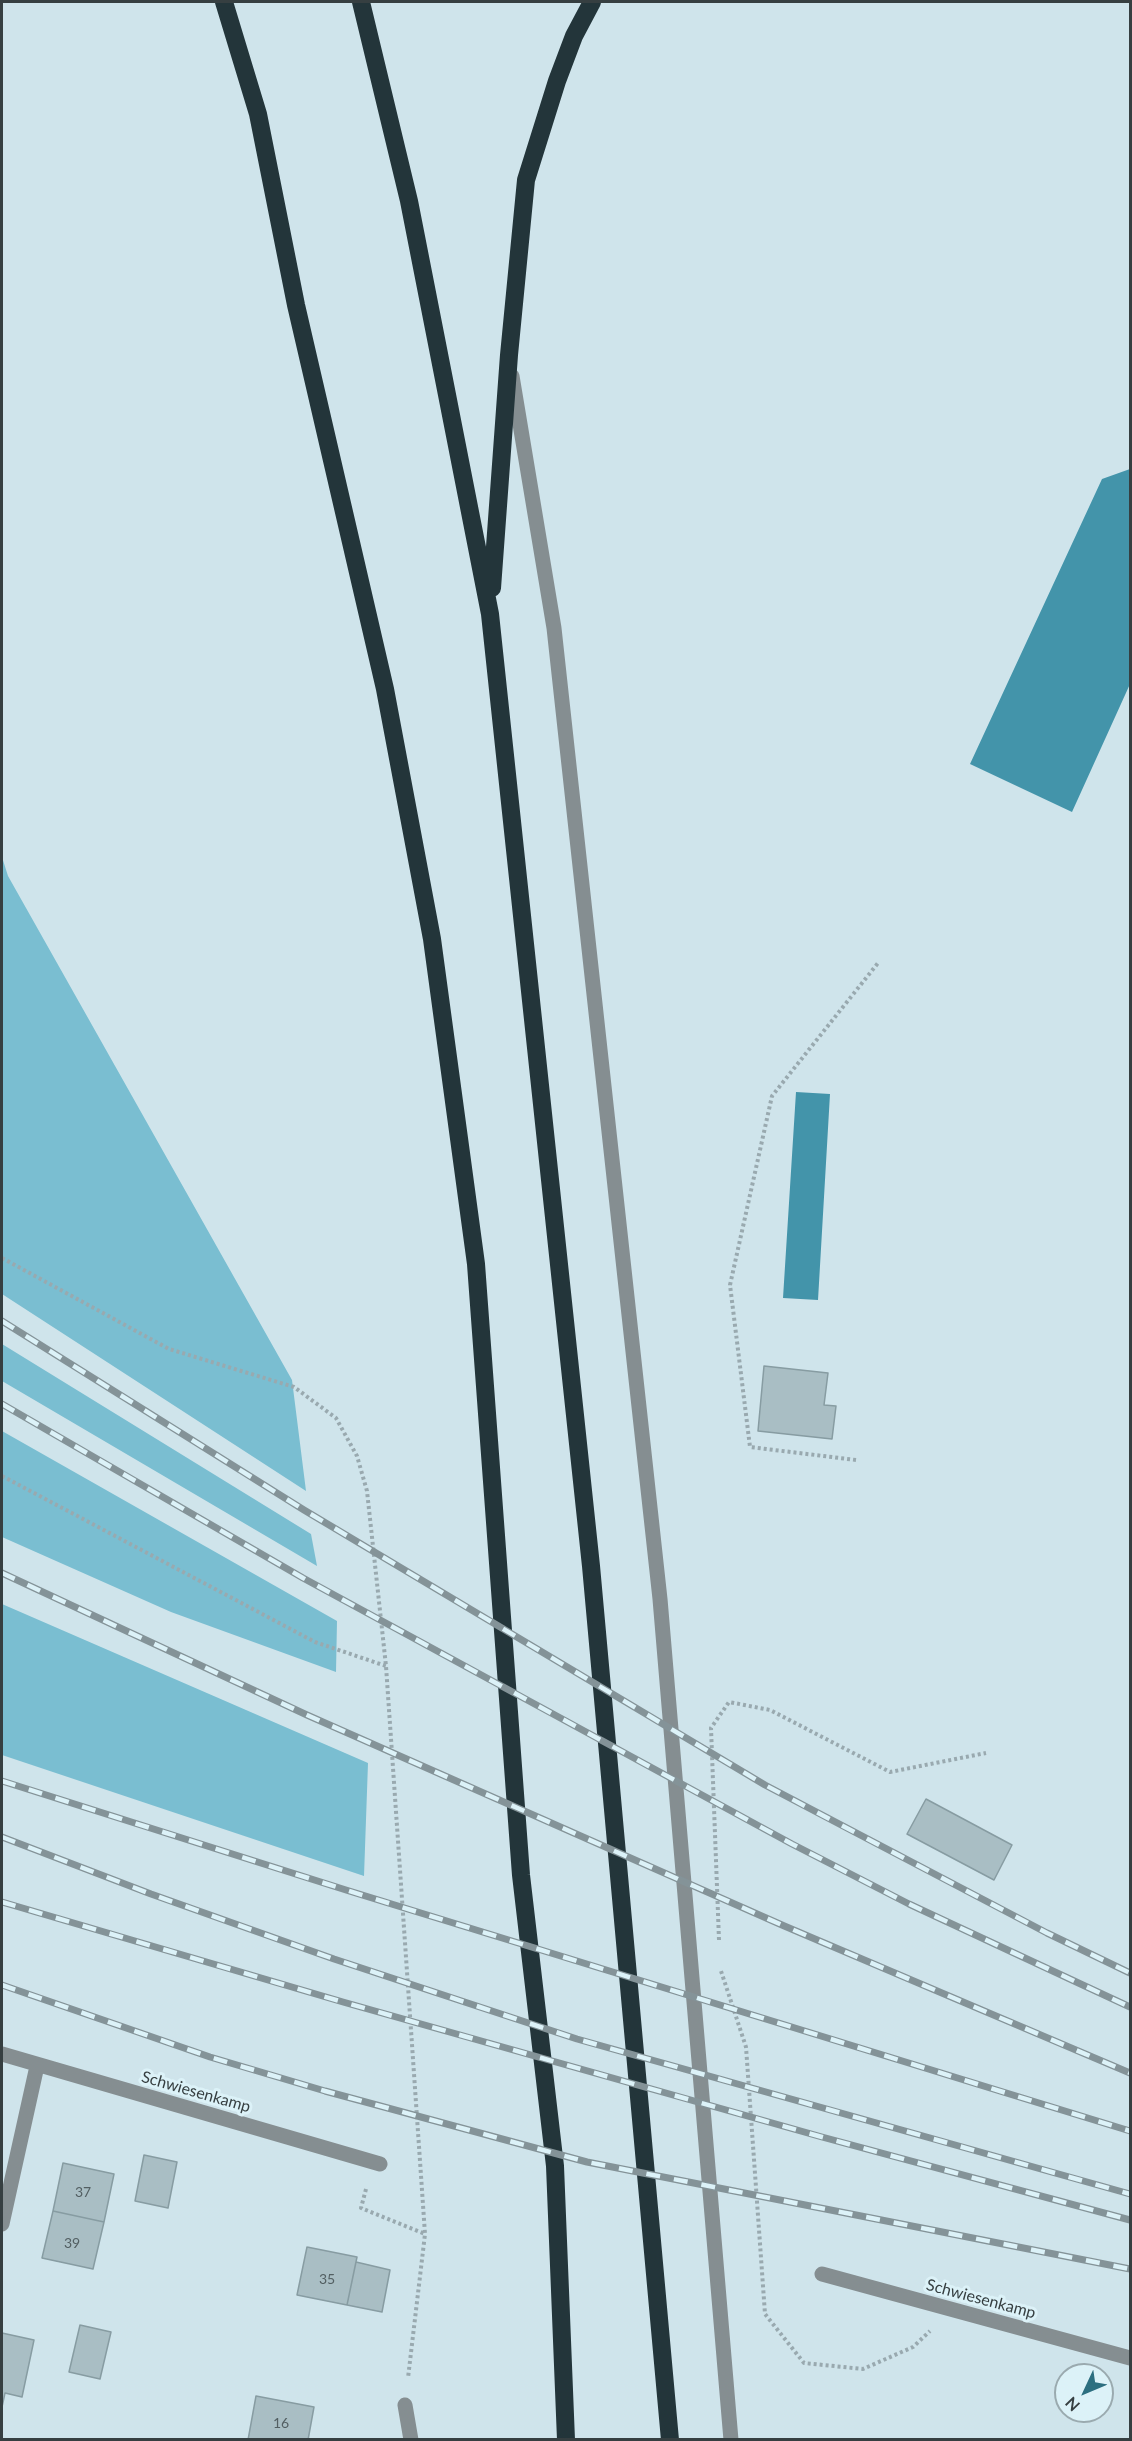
<!DOCTYPE html>
<style>
body{margin:0}
#map{position:relative;width:1132px;height:2441px;overflow:hidden;background:#cfe4eb;font-family:Lato,sans-serif}
canvas{display:block}
.frame{position:absolute;inset:0;border:3px solid #363f41;pointer-events:none}
.north{position:absolute;left:1054px;top:2363px;width:60px;height:60px;box-sizing:border-box;background:#dcf2f8;border:2px solid #9aaaaf;border-radius:50%;rotate:226deg;font-size:16px;font-weight:700;line-height:24px;text-align:center;color:#363f41}
.north::after{content:'';display:block;margin:auto;width:21px;height:27px;background:#2c6f80;clip-path:polygon(50% 0,100% 100%,50% 72%,0 100%)}
</style>
<div id="map">
<canvas width="1132" height="2441"></canvas>
<div class="frame"></div>
<div class="north">N</div>
</div>
<script>
const ctx = document.querySelector('canvas').getContext('2d');
ctx.lineJoin = 'round';
function paint(path, color) { ctx.fillStyle = color; ctx.fill(path, 'evenodd'); }
const poly = rows => new Path2D(rows.map(r => 'M' + r).join(''));
function trace(path, color, width, dash) { ctx.strokeStyle = color; ctx.lineWidth = width; ctx.lineCap = dash ? 'butt' : 'round'; ctx.setLineDash(dash || []); ctx.stroke(path); }
function drawText(font, color, halo, rows, align = 'center') {
  ctx.font = font + ' Lato,sans-serif'; ctx.lineWidth = 6; ctx.setLineDash([]); ctx.textBaseline = 'middle'; ctx.strokeStyle = halo; ctx.fillStyle = color; for (const [text, x, y, turn = 0] of rows) {
    ctx.save(); ctx.translate(x, y); ctx.rotate((+turn || 0) * Math.PI / 180); ctx.textAlign = isNaN(turn) ? turn : align; if (halo) ctx.strokeText(text, 0, 0); ctx.fillText(text, 0, 0); ctx.restore();
  }
}
const green = poly([
 [2,857,8,876,292,1380,306,1491,2,1294],
 [2,1344,311,1534,317,1566,2,1381],
 [2,1431,337,1621,336,1672,171,1612,2,1537],
 [2,1604,368,1763,364,1876,2,1755]
]);
const water = poly([
 [1130,469,1130,684,1072,812,970,764,1102,479],
 [796,1092,830,1094,818,1300,783,1298]
]);
const building = poly([
 [764,1366,828,1373,824,1405,836,1406,832,1439,758,1431,764,1366],
 [926,1799,1012,1845,994,1880,907,1834,926,1799],
 [144,2155,177,2162,168,2208,135,2201,144,2155],
 [63,2163,114,2174,104,2222,53,2211,63,2163],
 [53,2211,104,2222,93,2269,42,2258,53,2211],
 [307,2247,357,2257,347,2305,297,2295,307,2247],
 [356,2262,390,2270,382,2312,347,2305,356,2262],
 [80,2325,111,2332,100,2379,69,2372,80,2325],
 [2,2333,34,2340,22,2397,5,2393,2,2407,2,2333],
 [256,2396,314,2407,308,2440,248,2440,256,2396]
]);
const path = poly([
 [2,1258,169,1349,294,1387,336,1418,357,1456,367,1491,386,1666,425,2234,408,2378],
 [856,1460,750,1447,730,1285,772,1096,878,963],
 [2,1476,315,1642,386,1666],
 [719,1940,711,1728,729,1702,770,1710,890,1772,986,1753],
 [721,1971,746,2047,765,2314,804,2363,863,2369,913,2347,930,2331],
 [366,2189,361,2208,425,2234]
]);
const minor = poly([
 [512,376,554,628,660,1599,731,2440],
 [2,2054,380,2164],
 [2,2224,37,2066],
 [822,2274,1130,2358],
 [405,2405,411,2440]
]);
const highway = poly([
 [224,2,258,114,296,305,385,689,432,939,476,1264,521,1875,555,2166,566,2440],
 [361,2,409,201,490,614,591,1566,670,2440],
 [492,588,509,355,526,180,557,81,574,36,592,2]
]);
const rail = poly([
 [2,1321,304,1510,765,1785,1047,1933,1130,1973],
 [2,1404,303,1578,792,1844,909,1904,1130,2007],
 [2,1573,307,1715,782,1925,1130,2073],
 [2,1781,346,1890,1130,2131],
 [2,1837,151,1894,334,1959,577,2039,1130,2194],
 [2,1902,343,2002,822,2137,1130,2220],
 [2,1985,210,2057,325,2091,587,2162,1130,2269]
]);
const numberNames = [
 ["37",83,2192],
 ["39",72,2243],
 ["35",327,2279],
 ["16",281,2423]
];
const streetNames = [
 ["Schwiesenkamp",196,2092,16],
 ["Schwiesenkamp",981,2299,15]
];
paint(green, '#7abed1');
paint(water, '#4394aa');
paint(building, '#a9bec4');
trace(building, '#879ca2', 1.5);
trace(path, '#99a9af', 4, [3, 3]);
trace(minor, '#858e91', 15);
trace(highway, '#23353a', 18);
trace(rail, '#849398', 7);
trace(rail, '#dcf2f8', 4.5, [14]);
drawText('14px', '#535f62', null, numberNames);
drawText('16px', '#363f41', '#dcf2f8', streetNames);
</script>
